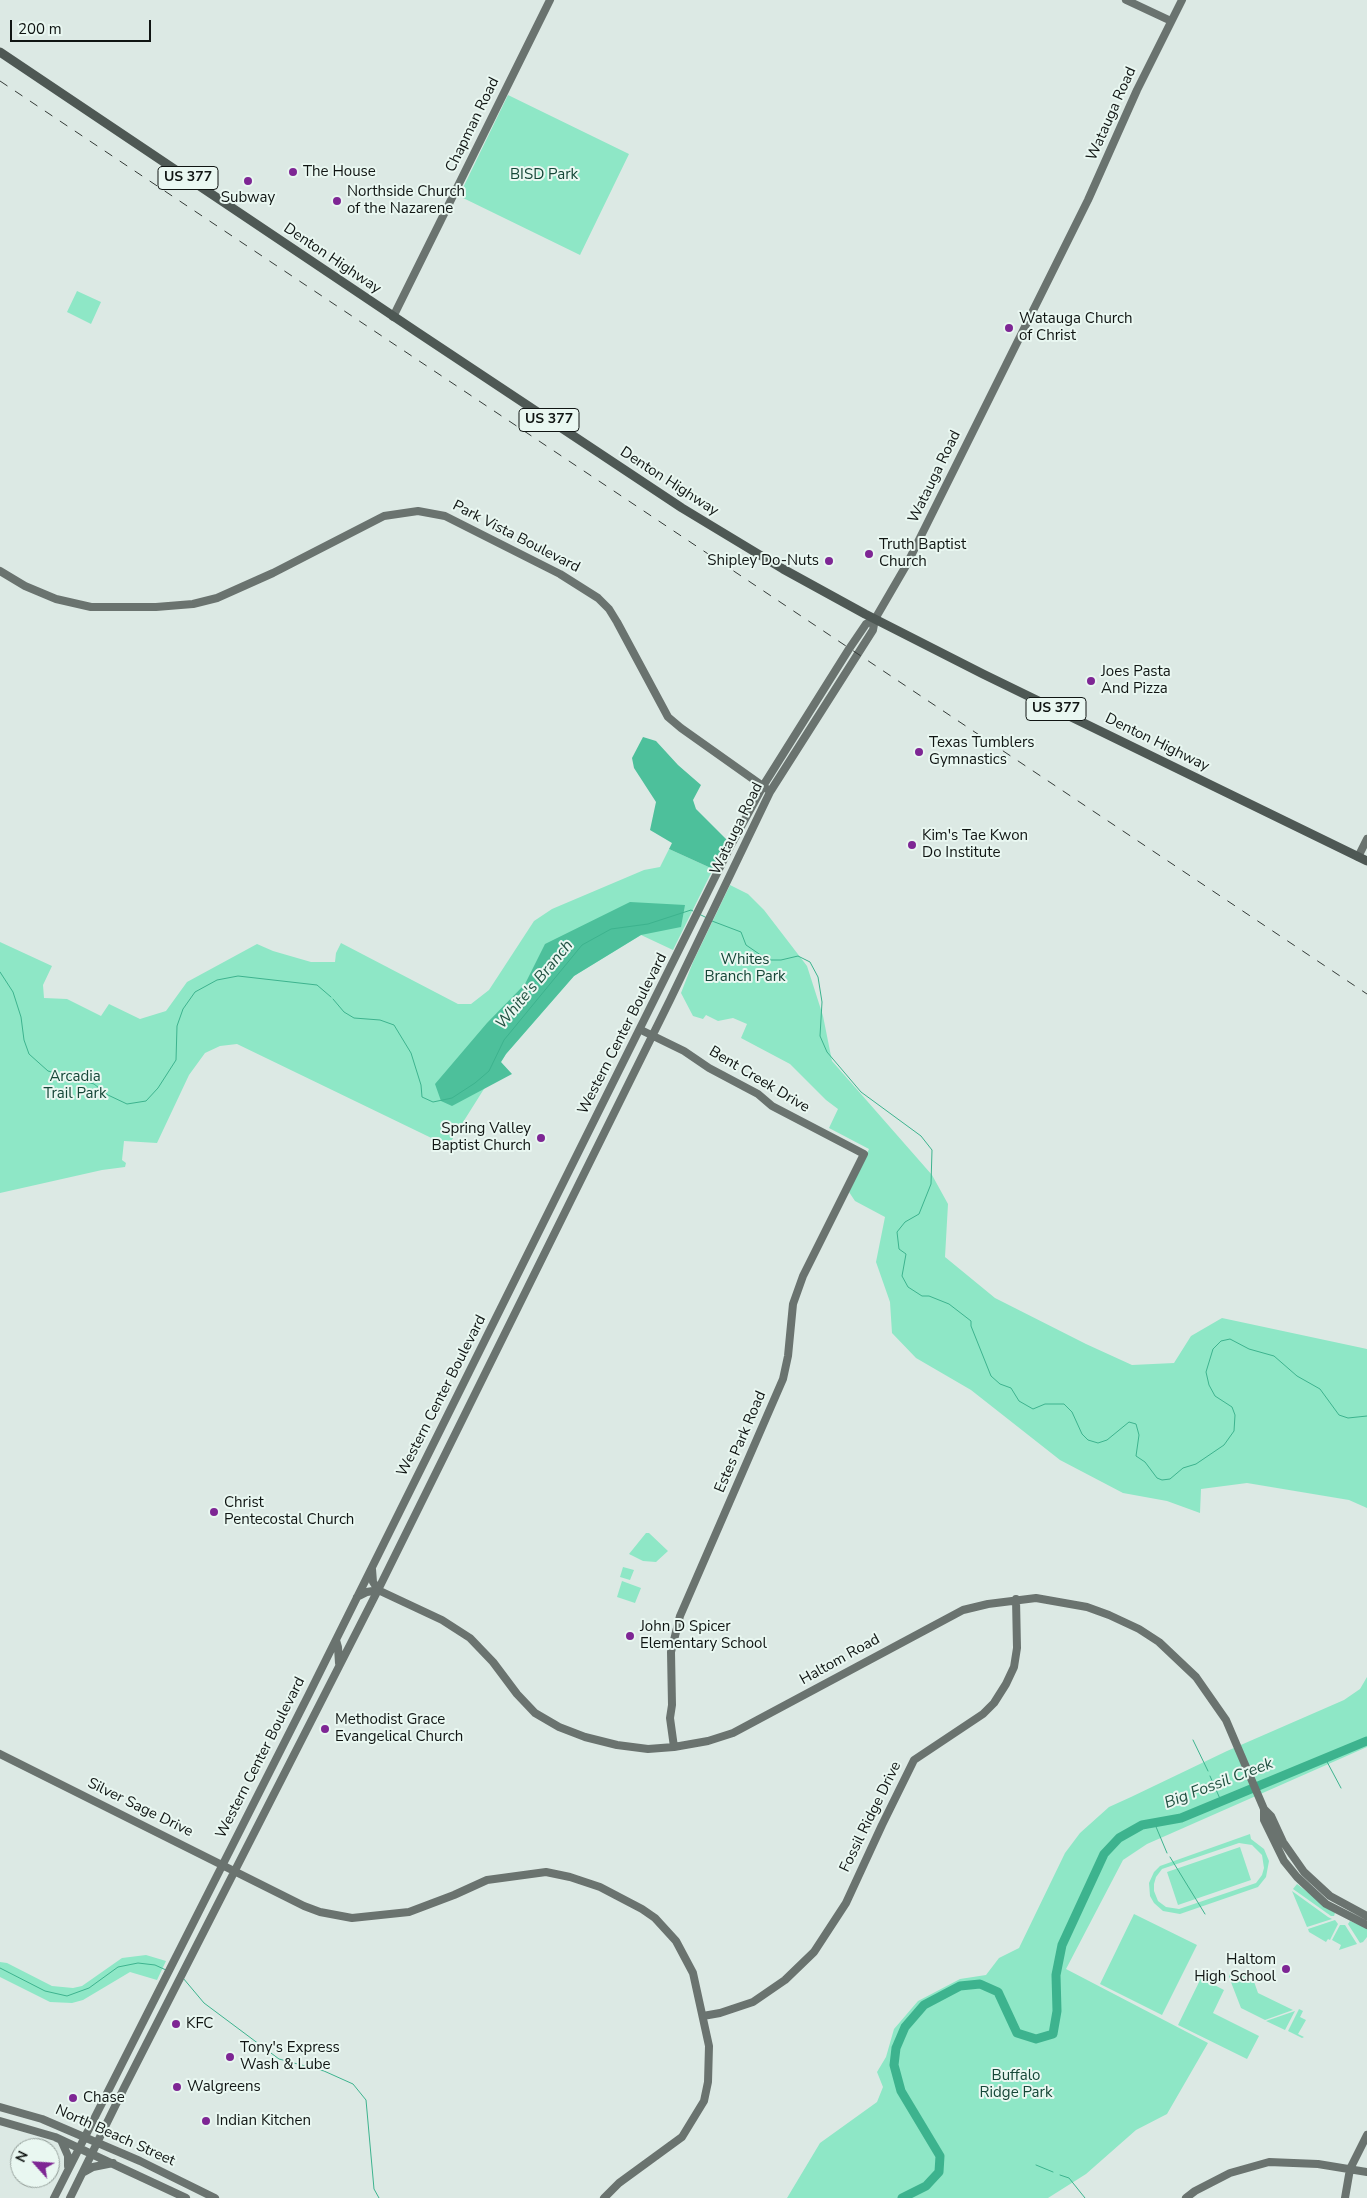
<!DOCTYPE html>
<style>
body{margin:0}
#map{position:relative;width:1367px;height:2198px;overflow:hidden;background:#dce9e4;font-family:"Nunito Sans",sans-serif}
canvas{display:block}
.north{position:absolute;left:10px;top:2138px;width:50px;height:50px;box-sizing:border-box;background:#e9f7f1;border:1px solid #929d98;border-radius:50%;rotate:296deg;font-size:14px;font-weight:700;line-height:20px;text-align:center;color:#101513}
.north::after{content:'';display:block;margin:auto;width:18px;height:22px;background:#7e2694;clip-path:polygon(50% 0,100% 100%,50% 72%,0 100%)}
.scale{position:absolute;left:10px;top:20px;width:141px;height:22px;box-sizing:border-box;border:2px solid #101513;border-top:0;padding-left:6px;font-size:15px;line-height:18px;white-space:nowrap;color:#101513;-webkit-text-stroke:4px #e9f7f1;paint-order:stroke}
</style>
<div id="map">
<canvas width="1367" height="2198"></canvas>
<div class="north">N</div>
<div class="scale">200 m</div>
</div>
<script>
const ctx = document.querySelector('canvas').getContext('2d');
ctx.lineJoin = 'round';
function paint(path, color) { ctx.fillStyle = color; ctx.fill(path, 'evenodd'); }
const poly = rows => new Path2D(rows.map(r => 'M' + r).join(''));
function trace(path, color, width, dash) { ctx.strokeStyle = color; ctx.lineWidth = width; ctx.lineCap = dash ? 'butt' : 'round'; ctx.setLineDash(dash || []); ctx.stroke(path); }
function drawText(font, color, halo, rows, align = 'center') {
  ctx.font = font + ' "Nunito Sans",sans-serif'; ctx.lineWidth = 4; ctx.setLineDash([]); ctx.textBaseline = 'middle'; ctx.strokeStyle = halo; ctx.fillStyle = color; for (const [text, x, y, turn = 0] of rows) {
    ctx.save(); ctx.translate(x, y); ctx.rotate((+turn || 0) * Math.PI / 180); ctx.textAlign = isNaN(turn) ? turn : align; if (halo) ctx.strokeText(text, 0, 0); ctx.fillText(text, 0, 0); ctx.restore();
  }
}
const green = poly([
 [508,95,629,154,580,255,459,196],
 [77,291,101,302,91,324,67,312],
 [669,849,713,869,673,950,641,935,574,976,506,1054,448,1146,237,1044,220,1046,205,1053,189,1075,157,1143,124,1141,122,1160,126,1163,125,1167,102,1170,0,1193,0,942,52,966,43,985,44,998,67,999,101,1016,109,1004,140,1019,166,1011,187,982,257,944,273,951,311,962,335,962,336,953,341,943,458,1004,471,1004,489,990,534,921,552,909,644,870,660,867],
 [730,885,748,894,764,910,807,966,823,1016,832,1061,932,1175,948,1204,945,1257,995,1298,1086,1344,1132,1365,1174,1363,1191,1336,1222,1318,1367,1349,1367,1508,1349,1500,1247,1483,1201,1489,1200,1513,1167,1501,1123,1493,1060,1460,971,1390,916,1358,892,1333,890,1302,876,1262,885,1217,855,1201,849,1192,869,1149,829,1128,838,1109,826,1100,790,1064,741,1038,747,1024,733,1018,718,1021,706,1015,703,1019,693,1016,681,993,693,962],
 [646,1533,649,1533,668,1551,656,1562,643,1561,629,1554],
 [623,1567,634,1570,630,1580,620,1577],
 [622,1581,641,1588,635,1603,617,1597],
 [1367,1677,1367,1747,1147,1844,1123,1860,1066,1969,1208,2043,1167,2114,1136,2130,1086,2174,1048,2198,787,2198,820,2143,877,2102,883,2087,877,2072,886,2057,894,2029,918,2001,960,1979,986,1975,999,1958,1019,1948,1065,1853,1080,1833,1109,1807,1131,1797,1227,1751,1344,1700,1360,1689],
 [1250,1834,1251,1839,1264,1849,1269,1861,1266,1877,1258,1887,1180,1914,1163,1911,1154,1903,1150,1896,1149,1883,1154,1872,1160,1866],
 [1239,1843,1252,1845,1262,1855,1264,1868,1262,1875,1256,1883,1179,1909,1166,1907,1158,1901,1154,1891,1154,1884,1156,1877,1162,1869],
 [1240,1847,1251,1880,1178,1905,1167,1872],
 [1297,1884,1335,1913,1334,1916,1331,1916,1293,1889],
 [1292,1891,1328,1917,1332,1919,1307,1927],
 [1134,1914,1197,1945,1162,2015,1100,1984],
 [1335,1920,1338,1924,1330,1940,1328,1939,1326,1942,1309,1932,1308,1929],
 [1350,1921,1367,1928,1367,1937,1363,1942,1360,1943,1348,1924],
 [1340,1925,1345,1925,1357,1944,1339,1950,1341,1945,1332,1940],
 [146,1955,166,1961,157,1980,130,1972,83,2000,72,2003,50,2002,0,1977,0,1962,7,1963,52,1986,73,1988,82,1986,122,1958],
 [1236,1968,1239,1977,1251,1973,1258,1993,1293,2010,1265,2020,1241,2008,1229,1977,1230,1970],
 [1201,1978,1224,1990,1213,2013,1259,2036,1247,2059,1178,2025],
 [1299,2009,1303,2011,1300,2017,1306,2020,1298,2034,1304,2037,1302,2038,1288,2031],
 [1295,2011,1285,2030,1266,2021]
]);
const forest = poly([
 [643,737,656,741,678,765,701,785,693,800,696,809,727,840,713,869,669,849,672,843,650,830,656,802,634,768,632,758],
 [630,902,685,905,681,927,641,935,574,976,506,1054,501,1062,512,1074,452,1106,441,1101,435,1084,487,1023,525,984,545,944]
]);
const stream = poly([
 [699,914,707,918],
 [712,921,741,932,746,945,768,960,781,960,798,956,810,962,818,977,822,1002,820,1036,827,1052,861,1092,921,1136,932,1150,931,1184,919,1214,905,1222,897,1232,899,1249,906,1254,902,1276,908,1287,922,1296,929,1296,949,1304,971,1321,971,1326,991,1376,1000,1384,1011,1388,1019,1401,1033,1409,1045,1404,1064,1404,1072,1412,1082,1434,1088,1440,1098,1443,1107,1440,1129,1422,1136,1424,1139,1435,1136,1456,1145,1462,1157,1478,1162,1480,1170,1479,1183,1468,1196,1464,1224,1445,1234,1431,1235,1415,1232,1407,1215,1396,1209,1385,1206,1372,1213,1349,1221,1341,1230,1339,1249,1349,1274,1356,1297,1376,1320,1389,1339,1415,1348,1418,1367,1416],
 [0,972,13,992,21,1017,24,1040,29,1054,48,1071,94,1084,108,1095,127,1104,146,1101,158,1088,176,1060,177,1026,183,1009,195,992,217,980,238,976,317,985,331,997],
 [333,999,344,1012,354,1018,380,1020,394,1025,411,1053,421,1085,422,1097,433,1102,452,1098,475,1083,489,1071,504,1040,582,945,611,929,648,924,691,910,693,911],
 [1193,1740,1208,1771],
 [1325,1758,1341,1788],
 [1210,1776,1221,1801],
 [1154,1822,1167,1853],
 [1170,1857,1205,1914],
 [0,1968,45,1991,67,1996,89,1988,118,1967,138,1963,155,1965,166,1970],
 [183,1978,204,2003,279,2059,324,2071,353,2084,366,2100,374,2189,379,2198],
 [1036,2165,1053,2172],
 [1060,2175,1069,2178,1085,2198]
]);
const river = poly([
 [902,2198,926,2186,939,2172,940,2156,901,2091,894,2065,896,2048,905,2027,924,2005,960,1986,980,1984,998,1992,1017,2033,1036,2039,1053,2034,1057,2011,1056,1975,1062,1945,1104,1854,1119,1838,1142,1825,1181,1818,1367,1741]
]);
const secondary = poly([
 [1126,0,1171,21],
 [393,317,550,0],
 [0,571,25,586,56,599,91,607,156,607,193,604,217,598,273,573,384,516,418,511,445,516,560,574,598,598,609,609,617,622,668,717,681,728,767,789],
 [1358,857,1367,839],
 [641,1030,684,1051,709,1068,758,1094,772,1106,864,1154,803,1276,793,1304,788,1356,783,1379,680,1616,671,1652,672,1705,670,1718,674,1747],
 [372,1569,373,1582,378,1590,442,1620,470,1638,493,1662,517,1694,535,1713,559,1727,585,1737,617,1745,648,1749,674,1747,708,1741,733,1733,963,1610,988,1604,1036,1598,1087,1607,1109,1615,1139,1629,1159,1642,1196,1677,1226,1720,1264,1809,1264,1820,1284,1861,1297,1877,1326,1904,1367,1925],
 [357,1597,367,1592,378,1590],
 [336,1640,338,1647,339,1663],
 [0,1754,304,1906,320,1912,352,1918,409,1912,454,1895,487,1880,546,1872,570,1877,600,1887,642,1909,655,1918,676,1941,693,1973,709,2046,708,2082,704,2101,682,2137,619,2183,604,2198],
 [1264,1809,1271,1816,1283,1842,1304,1872,1330,1896,1367,1916],
 [703,2016,720,2013,753,2002,785,1980,814,1952,846,1903,882,1825,914,1760,983,1714,994,1703,1006,1684,1014,1667,1017,1648,1016,1599],
 [0,2107,42,2119,140,2161,215,2198],
 [0,2121,55,2137,186,2198],
 [61,2140,68,2156,68,2166],
 [84,2172,93,2167,113,2163],
 [54,2198,309,1694,731,845,763,786,849,649,866,624,875,619],
 [70,2198,124,2088,378,1590,670,1000,770,792,873,630,875,619,907,564,1088,200,1137,90,1182,0],
 [1186,2198,1195,2191,1230,2173,1269,2162,1318,2164,1367,2172],
 [1345,2198,1350,2169,1367,2135]
]);
const primary = poly([
 [0,52,417,332,682,508,783,569,865,614,983,674,1367,861]
]);
const rail = poly([
 [0,81,1367,994]
]);
const markers = [
 [293,172,5,"#7e2694"],
 [248,181,5,"#7e2694"],
 [337,201,5,"#7e2694"],
 [1009,328,5,"#7e2694"],
 [869,554,5,"#7e2694"],
 [829,561,5,"#7e2694"],
 [1091,681,5,"#7e2694"],
 [919,752,5,"#7e2694"],
 [912,845,5,"#7e2694"],
 [541,1138,5,"#7e2694"],
 [214,1512,5,"#7e2694"],
 [630,1636,5,"#7e2694"],
 [325,1729,5,"#7e2694"],
 [1286,1969,5,"#7e2694"],
 [176,2024,5,"#7e2694"],
 [230,2057,5,"#7e2694"],
 [177,2087,5,"#7e2694"],
 [73,2098,5,"#7e2694"],
 [206,2121,5,"#7e2694"]
];
const shields = [
 [188,178,60],
 [549,420,60],
 [1056,709,60]
];
const shieldNames = [
 ["US 377",188,178],
 ["US 377",549,420],
 ["US 377",1056,709]
];
const streetNames = [
 ["Watauga Road",1112,114,-66],
 ["Chapman Road",473,125,-64],
 ["Denton Highway",332,259,34],
 ["Watauga Road",935,477,-64],
 ["Denton Highway",669,482,33],
 ["Park Vista Boulevard",516,537,27],
 ["Denton Highway",1157,743,26],
 ["Watauga Road",737,829,-64],
 ["Western Center Boulevard",623,1034,-63],
 ["Bent Creek Drive",759,1080,31],
 ["Western Center Boulevard",442,1396,-63],
 ["Estes Park Road",741,1442,-67],
 ["Haltom Road",840,1660,-29],
 ["Western Center Boulevard",261,1758,-63],
 ["Silver Sage Drive",140,1808,26],
 ["Fossil Ridge Drive",871,1817,-64],
 ["North Beach Street",115,2136,24]
];
const poiNames = [
 ["The House",303,172],
 ["Northside Church",347,192],
 ["of the Nazarene",347,209],
 ["Subway",248,198,"center"],
 ["Watauga Church",1019,319],
 ["of Christ",1019,336],
 ["Truth Baptist",879,545],
 ["Church",879,562],
 ["Shipley Do-Nuts",819,561,"right"],
 ["Joes Pasta",1101,672],
 ["And Pizza",1101,689],
 ["Texas Tumblers",929,743],
 ["Gymnastics",929,760],
 ["Kim's Tae Kwon",922,836],
 ["Do Institute",922,853],
 ["Spring Valley",531,1129,"right"],
 ["Baptist Church",531,1146,"right"],
 ["Christ",224,1503],
 ["Pentecostal Church",224,1520],
 ["John D Spicer",640,1627],
 ["Elementary School",640,1644],
 ["Methodist Grace",335,1720],
 ["Evangelical Church",335,1737],
 ["Haltom",1276,1960,"right"],
 ["High School",1276,1977,"right"],
 ["KFC",186,2024],
 ["Tony's Express",240,2048],
 ["Wash & Lube",240,2065],
 ["Walgreens",187,2087],
 ["Chase",83,2098],
 ["Indian Kitchen",216,2121]
];
const parkNames = [
 ["BISD Park",544,175],
 ["Whites",745,960],
 ["Branch Park",745,977],
 ["Arcadia",75,1077],
 ["Trail Park",75,1094],
 ["Buffalo",1016,2076],
 ["Ridge Park",1016,2093]
];
const waterNames = [
 ["White's Branch",535,985,-50],
 ["Big Fossil Creek",1219,1784,-21]
];
paint(green, '#8ee7c6');
paint(forest, '#4dc09b');
trace(stream, '#3db38e', 1);
trace(river, '#3db38e', 9);
trace(secondary, '#6a736f', 8);
trace(primary, '#4e5854', 9);
trace(rail, '#353b38', 1, [9, 9]);
for (const [x, y, r, color] of markers) { const dot = new Path2D(); dot.arc(x, y, r, 0, 2 * Math.PI); ctx.fillStyle = color; ctx.fill(dot); trace(dot, '#e9f7f1', 2); }
for (const [x, y, w] of shields) { const box = new Path2D(); box.roundRect(x - w / 2, y - 11.5, w, 23, 4); ctx.fillStyle = '#e9f7f1'; ctx.fill(box); trace(box, '#101513', 1); }
drawText('bold 14px', '#101513', null, shieldNames);
drawText('15px', '#101513', '#e9f7f1', streetNames);
drawText('15px', '#101513', '#e9f7f1', poiNames, 'left');
drawText('15px', '#154637', '#e9f7f1', parkNames);
drawText('italic 16px', '#215141', '#e9f7f1', waterNames);
</script>
